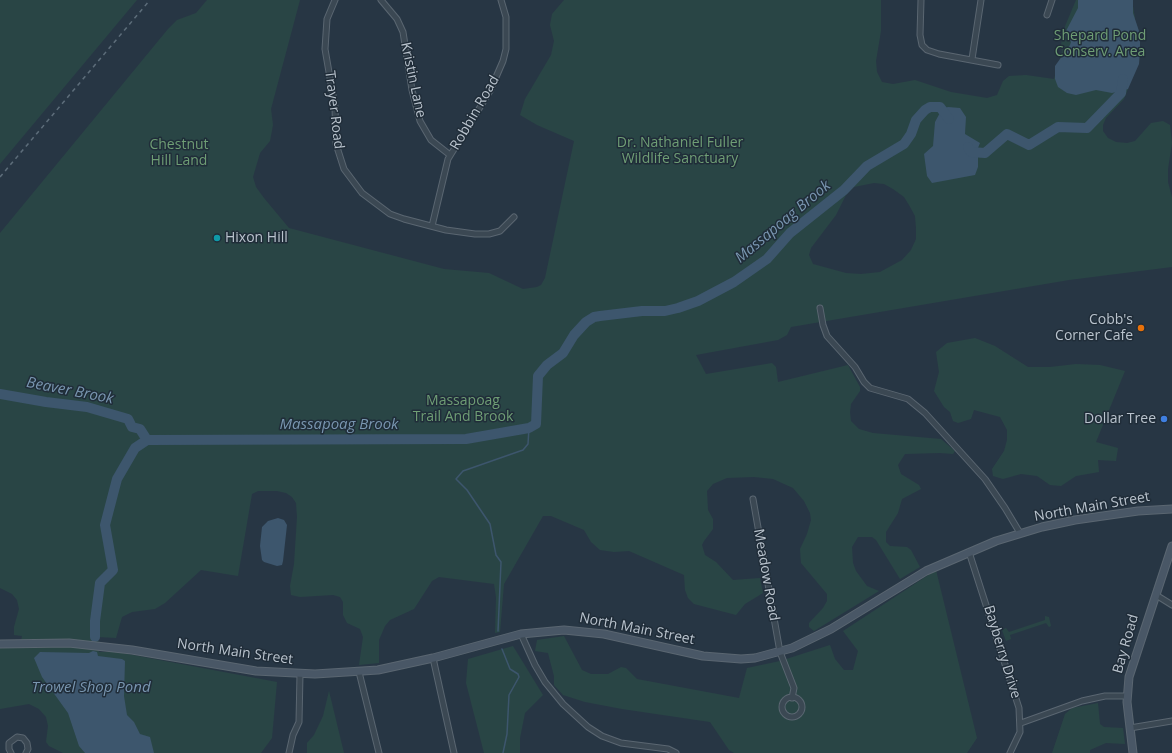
<!DOCTYPE html>
<style>
body{margin:0}
canvas{display:block;background:#273644}
</style>
<canvas width="1172" height="753"></canvas>
<script>
const ctx = document.querySelector('canvas').getContext('2d');
ctx.lineJoin = 'round';
function paint(path, color) { ctx.fillStyle = color; ctx.fill(path, 'evenodd'); }
const poly = rows => new Path2D(rows.map(r => 'M' + r).join(''));
function trace(path, color, width, dash) { ctx.strokeStyle = color; ctx.lineWidth = width; ctx.lineCap = dash ? 'butt' : 'round'; ctx.setLineDash(dash || []); ctx.stroke(path); }
function drawText(font, color, halo, rows, align = 'center') {
  ctx.font = font + ' "Open Sans",sans-serif'; ctx.lineWidth = 3; ctx.setLineDash([]); ctx.textBaseline = 'middle'; ctx.strokeStyle = halo; ctx.fillStyle = color; for (const [text, x, y, turn = 0] of rows) {
    ctx.save(); ctx.translate(x, y); ctx.rotate((+turn || 0) * Math.PI / 180); ctx.textAlign = isNaN(turn) ? turn : align; if (halo) ctx.strokeText(text, 0, 0); ctx.fillText(text, 0, 0); ctx.restore();
  }
}
const green = poly([
 [0,0,137,0,0,164],
 [207,0,300,0,271,109,273,125,270,141,260,153,253,177,256,187,264,198,289,228,444,269,489,273,523,289,537,287,541,285,545,278,574,141,537,125,520,115,525,99,551,55,554,41,550,25,552,14,564,0,881,0,881,31,876,61,877,72,882,82,893,84,915,80,951,92,987,98,997,95,1003,81,1009,76,1026,75,1054,79,1062,51,1061,45,1063,31,1076,0,1132,0,1135,18,1126,89,1128,89,1124,99,1106,118,1103,125,1103,131,1108,138,1116,142,1127,143,1135,141,1151,123,1163,121,1170,125,1172,143,1168,169,1168,182,1172,197,1172,267,1069,280,791,327,787,335,778,340,696,355,706,374,772,363,776,367,778,382,848,365,860,387,860,391,851,404,850,412,851,421,859,429,873,433,941,439,955,451,953,454,940,453,905,454,898,465,901,474,919,485,921,489,902,499,898,513,886,532,886,542,890,546,907,547,911,550,920,567,900,579,876,540,872,537,858,537,852,547,853,563,856,571,867,586,879,591,814,631,809,627,809,623,823,608,827,601,827,594,801,563,800,549,807,534,811,520,810,513,804,501,793,488,773,479,754,477,727,478,713,484,707,491,708,510,713,519,713,529,704,541,702,545,705,555,716,562,733,580,760,578,763,593,745,604,736,615,694,604,688,598,685,590,684,575,629,551,614,552,600,550,591,542,584,530,551,516,543,516,504,584,500,632,495,633,496,597,494,584,439,577,432,581,414,609,390,620,385,626,379,640,379,663,359,665,363,637,360,629,347,623,343,615,343,602,340,597,333,595,300,597,291,595,290,586,294,564,297,517,296,503,292,497,286,493,277,491,258,491,252,494,238,576,201,570,165,603,155,609,132,612,122,617,116,638,98,637,99,652,117,652,277,682,272,738,261,753,63,753,49,746,46,742,48,726,46,717,39,709,29,704,0,709,0,648,20,646,22,636,14,635,14,627,19,609,17,600,12,594,0,588,0,233,168,29,177,20,196,13],
 [874,183,884,184,893,189,904,197,909,205,915,216,916,228,916,239,911,250,902,260,880,272,861,274,846,273,813,264,809,255,811,248,836,215,846,195,854,187],
 [975,338,995,346,1028,367,1050,367,1076,364,1100,365,1125,371,1096,442,1118,448,1116,461,1098,460,1099,472,1076,476,1061,486,1050,485,1037,476,1021,474,1003,479,993,476,992,469,1004,451,1007,440,1007,430,1000,417,974,410,971,419,958,423,953,421,950,412,944,407,934,391,939,372,936,352,947,343],
 [936,570,977,738,967,753,734,753,729,750,710,722,622,709,585,702,563,695,554,685,554,676,548,653,535,651,537,640,564,636,582,670,591,674,608,674,621,667,626,668,637,679,739,698,747,668,780,661,830,645,835,659,844,670,853,670,858,651,843,631],
 [1045,616,1049,617,1051,626,1049,627,1046,623,1010,635,1011,639,1006,641,1002,630,1006,628,1009,632,1045,620],
 [513,646,543,695,525,713,520,738,520,753,484,753,466,683,468,659],
 [329,691,344,753,307,753,307,743,314,735,323,716],
 [1098,703,1100,724,1104,727,1123,728,1125,744,1106,743,1090,750,1090,753,1052,753,1065,714,1072,708]
]);
const water = poly([
 [1078,0,1133,0,1133,13,1140,34,1140,51,1139,64,1128,89,1112,93,1096,90,1076,95,1067,93,1058,87,1055,79,1055,66,1070,45,1071,42,1066,35,1066,31,1078,8],
 [948,107,960,108,966,117,965,134,980,143,978,148,978,167,975,175,932,183,927,176,924,154,933,146,935,122,942,109],
 [278,518,284,520,287,525,283,561,282,565,277,566,264,562,262,560,260,546,262,527,268,521],
 [93,651,97,652,98,656,122,659,125,661,124,696,127,715,134,722,140,734,150,737,154,753,85,753,79,746,68,713,42,677,34,658,40,652,89,653]
]);
const stream = poly([
 [498,631,501,562,496,555,490,524,467,490,456,479,463,471,523,450,528,444,529,428],
 [502,649,510,669,518,674,519,677,509,695,507,734,503,753]
]);
const river = poly([
 [968,147,971,152,985,153,1007,134,1029,145,1058,127,1087,128,1121,93,1123,79],
 [0,394,46,402,87,407,128,419,132,427,140,429,147,440],
 [95,637,95,621,100,583,113,570,105,525,117,479,135,448,147,440,466,439,529,428,536,424,538,376,547,365,563,353,574,335,586,322,594,317,600,316,642,311,665,311,678,308,698,301,734,282,767,259,790,233,844,190,867,166,904,144,911,134,916,120,925,110,930,107,940,107,949,119]
]);
const street = poly([
 [335,0,327,19,325,49,335,107,336,144,344,169,362,193,390,214,404,219,446,230,475,234,489,234,500,231,514,217],
 [381,0,397,19,403,32,412,90,420,121,431,140,450,155],
 [921,0,920,35,922,45,927,50,939,54,998,65],
 [1047,15,1052,0],
 [972,59,981,0],
 [432,226,448,159,490,91,503,61,506,49,506,17,501,0],
 [820,308,823,325,827,336,855,367,864,382,870,388,908,399,925,413,985,479,1005,508,1020,533],
 [753,499,780,652,794,688,792,698],
 [969,552,1019,708,1020,732,1010,753],
 [1156,595,1172,605],
 [521,634,535,665,545,682,563,704,588,727,602,736,621,743,668,749,676,753],
 [433,658,454,753],
 [359,672,379,753],
 '782 707a10 10 0 1 1 20 0a10 10 0 1 1-20 0Z',
 [1021,723,1082,701,1105,696,1127,696],
 [1130,728,1172,721],
 [11,753,9,749,9,743,17,737,23,738,27,743,28,749,26,753],
 [289,753,293,735,299,722,300,674]
]);
const secondary = poly([
 [0,644,69,643,132,650,256,671,315,674,378,670,433,658,521,634,564,630,604,634,703,656,741,659,755,658,792,648,831,629,926,571,996,541,1042,527,1075,520,1138,511,1172,509],
 [1133,753,1127,702,1129,677,1172,546]
]);
const rail = poly([
 [0,177,150,0]
]);
const markers = [
 [217,238,4,"#0f9aa8"],
 [1141,328,4,"#e8710a"],
 [1164,419,4,"#3f7fe0"]
];
const parkNames = [
 ["Shepard Pond",1100,36],
 ["Conserv. Area",1100,52],
 ["Dr. Nathaniel Fuller",680,143],
 ["Wildlife Sanctuary",680,159],
 ["Chestnut",179,145],
 ["Hill Land",179,161],
 ["Massapoag",463,401],
 ["Trail And Brook",463,417]
];
const streetNames = [
 ["Kristin Lane",413,80,78],
 ["Trayer Road",334,110,83],
 ["Robbin Road",475,113,-60],
 ["North Main Street",1092,507,-10],
 ["Meadow Road",766,575,80],
 ["North Main Street",637,629,11],
 ["Bay Road",1126,644,-74],
 ["North Main Street",235,652,8],
 ["Bayberry Drive",1002,652,73]
];
const poiNames = [
 ["Hixon Hill",225,238,"left"],
 ["Cobb's",1133,320],
 ["Corner Cafe",1133,336],
 ["Dollar Tree",1156,419]
];
const waterNames = [
 ["Massapoag Brook",783,222,-40],
 ["Beaver Brook",70,391,11],
 ["Massapoag Brook",339,425],
 ["Trowel Shop Pond",91,688]
];
paint(green, '#294545');
paint(water, '#3d566d');
trace(stream, '#3d566d', 1.5);
trace(river, '#3d566d', 10);
trace(street, '#5a6671', 7);
trace(secondary, '#5a6671', 9);
trace(street, '#3b4853', 5);
trace(secondary, '#495766', 7);
trace(rail, '#5d6d7a', 1.5, [4, 4]);
for (const [x, y, r, color] of markers) { const dot = new Path2D(); dot.arc(x, y, r, 0, 2 * Math.PI); ctx.fillStyle = color; ctx.fill(dot); trace(dot, '#202d39', 1.5); }
drawText('14px', '#6f9e75', '#202d39', parkNames);
drawText('14px', '#b9c3cd', '#202d39', streetNames);
drawText('14px', '#b9c3cd', '#202d39', poiNames, 'right');
drawText('italic 15px', '#7996b0', '#202d39', waterNames);
</script>
